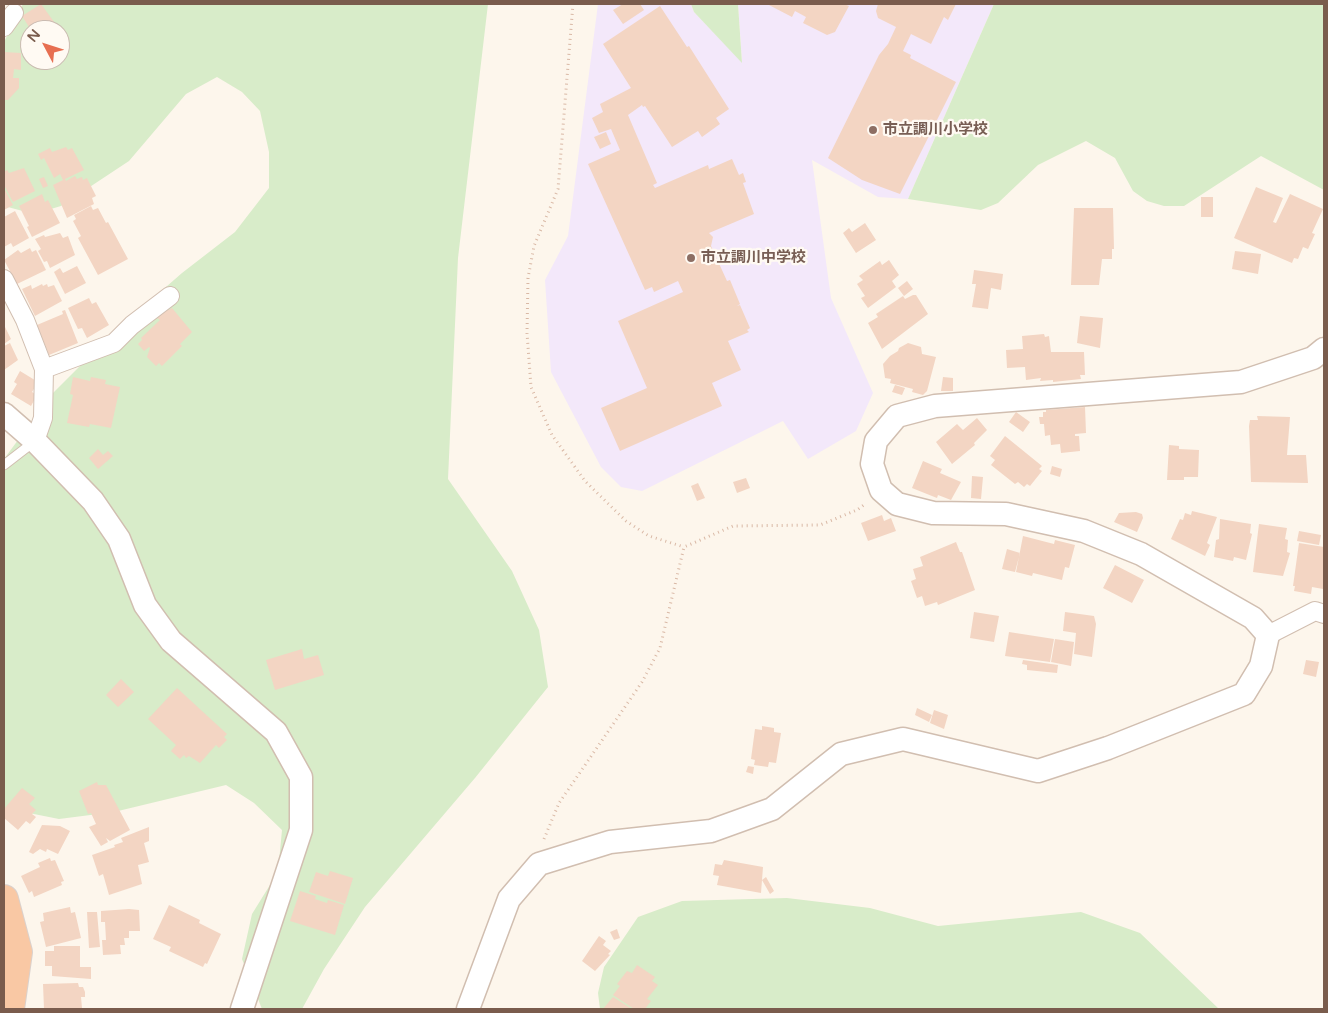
<!DOCTYPE html>
<meta charset="utf-8">
<style>
body{margin:0}
#map{position:relative;width:1328px;height:1013px;overflow:hidden;background:#fdf6ec;font-family:"Varela Round",sans-serif}
canvas{display:block}
.frame{position:absolute;inset:0;border:5px solid #7a5c4d;pointer-events:none}
.north{position:absolute;left:20px;top:20px;width:50px;height:50px;box-sizing:border-box;background:#fffaf3;border:1px solid #cabbb1;border-radius:50%;rotate:310deg;font-size:14px;font-weight:700;line-height:20px;text-align:center;color:#7a5c4d}
.north::after{content:'';display:block;margin:auto;width:18px;height:22px;background:#e76f51;clip-path:polygon(50% 0,100% 100%,50% 72%,0 100%)}
</style>
<div id="map">
<canvas width="1328" height="1013"></canvas>
<div class="frame"></div>
<div class="north">N</div>
</div>
<script>
const ctx = document.querySelector('canvas').getContext('2d');
ctx.lineJoin = 'round';
function paint(path, color) { ctx.fillStyle = color; ctx.fill(path, 'evenodd'); }
const poly = rows => new Path2D(rows.map(r => 'M' + r).join(''));
function trace(path, color, width, dash) { ctx.strokeStyle = color; ctx.lineWidth = width; ctx.lineCap = dash ? 'butt' : 'round'; ctx.setLineDash(dash || []); ctx.stroke(path); }
function drawText(font, color, halo, rows, align = 'center') {
  ctx.font = font + ' "Varela Round","Noto Sans JP",sans-serif'; ctx.lineWidth = 4.5; ctx.setLineDash([]); ctx.textBaseline = 'middle'; ctx.strokeStyle = halo; ctx.fillStyle = color; for (const [text, x, y, turn = 0] of rows) {
    ctx.save(); ctx.translate(x, y); ctx.rotate((+turn || 0) * Math.PI / 180); ctx.textAlign = isNaN(turn) ? turn : align; if (halo) ctx.strokeText(text, 0, 0); ctx.fillText(text, 0, 0); ctx.restore();
  }
}
const education = poly([
 [598,4,691,4,694,12,742,62,738,4,994,4,908,199,878,197,812,160,831,298,873,393,856,431,808,459,783,421,642,491,621,487,601,467,551,372,545,280,568,236]
]);
const green = poly([
 [23,4,488,4,458,258,448,479,512,571,539,630,548,687,475,778,365,907,324,969,302,1009,262,1009,242,959,252,914,278,872,282,830,254,803,226,785,114,812,59,819,4,808,4,459,52,394,112,334,182,273,235,232,269,188,269,152,260,111,242,92,217,77,186,94,129,161,61,206,34,214,4,206,4,42],
 [30,30,60,30,60,60,30,60],
 [691,4,738,4,742,63,694,12],
 [994,4,1324,4,1324,190,1261,156,1184,206,1164,206,1147,201,1133,191,1115,158,1086,141,1038,165,998,203,981,210,908,199],
 [787,898,870,908,938,926,1081,912,1140,933,1219,1009,600,1009,598,993,604,967,638,917,682,901]
]);
const building = poly([
 [41,4,57,26,51,30,41,28,31,30,22,16],
 [623,4,640,4,644,10,623,24,613,10],
 [767,4,844,4,849,6,835,32,827,35,803,23,806,17,795,11,792,17],
 [878,4,956,4,948,20,944,17,931,44,911,34,903,51,911,55,910,58,956,82,900,194,862,180,828,158,879,55,888,44,896,27,878,18,876,11],
 [660,6,687,47,689,46,729,109,716,118,720,124,702,137,698,131,672,147,645,106,643,107,642,105,628,115,657,183,653,185,655,188,708,165,709,169,732,159,739,175,743,173,746,182,743,183,754,214,709,233,713,237,711,246,727,281,730,280,740,304,737,306,740,305,750,328,747,330,749,332,728,341,741,370,712,383,722,406,620,451,601,408,647,388,618,321,683,292,678,281,654,292,652,287,645,290,588,164,620,150,611,129,599,133,592,118,603,112,600,104,631,88,603,44],
 [4,52,21,53,21,70,14,69,13,78,19,78,19,88,8,100,4,100],
 [606,132,611,144,600,149,594,137],
 [66,147,68,150,72,148,84,170,65,179,66,181,75,176,77,179,82,177,83,180,87,178,96,196,92,198,94,204,67,218,53,185,63,180,60,174,54,178,44,158,41,160,38,154,50,148,52,152],
 [24,168,35,191,13,202,4,185,4,172,7,170,9,173],
 [44,177,48,186,43,188,39,179],
 [1256,187,1283,198,1273,222,1276,223,1290,194,1323,209,1312,233,1315,234,1308,249,1303,247,1298,259,1294,258,1292,263,1234,238],
 [4,188,13,205,4,210],
 [42,194,45,202,48,200,60,223,32,237,27,227,29,226,19,206],
 [1201,197,1213,197,1213,217,1201,217],
 [91,206,93,210,98,208,106,223,108,222,128,259,98,275,78,238,81,236,73,221,76,219,74,215],
 [1074,208,1113,208,1114,249,1112,249,1112,259,1102,259,1099,285,1071,285],
 [15,211,29,238,13,247,11,243,4,247,4,217],
 [865,223,876,240,856,253,843,233,849,228,852,232],
 [60,233,63,238,68,236,75,255,50,268,47,261,44,262,38,251,41,249,35,239,44,235,45,237],
 [30,248,32,252,36,250,46,270,17,284,4,260,18,250,21,253],
 [1235,251,1261,254,1258,274,1232,269],
 [889,260,899,275,892,281,896,287,868,308,861,298,865,296,857,284,863,280,859,276,880,261,882,265],
 [77,266,86,283,65,294,54,272,60,268,63,273],
 [974,270,1003,274,1001,290,991,288,988,309,972,307,976,284,972,284],
 [907,281,913,289,904,296,898,288],
 [42,284,43,286,47,284,48,287,54,285,62,301,35,316,22,289,31,285,32,289],
 [913,295,916,295,928,314,882,349,868,323,878,317,876,314,903,296,905,299],
 [89,298,92,304,96,302,109,325,87,338,82,328,78,329,68,308],
 [167,308,169,310,172,308,192,332,180,344,182,346,162,366,159,363,156,366,147,357,150,348,149,347,144,351,138,344,142,340,141,338,160,320,157,318],
 [65,310,78,343,49,355,37,325,63,314,62,311],
 [1080,316,1103,318,1100,348,1077,343],
 [5,327,11,339,4,344,4,328],
 [1044,334,1045,337,1049,336,1051,352,1084,352,1085,375,1080,375,1081,379,1053,382,1053,380,1040,381,1041,378,1026,380,1025,367,1007,368,1006,350,1023,349,1022,336],
 [10,343,18,360,4,370,4,346],
 [908,343,921,347,922,354,936,357,927,391,923,395,912,392,913,389,890,383,891,379,885,378,883,364,890,356,898,351,899,348],
 [20,371,38,382,32,392,37,395,31,406,11,394,17,384,14,382],
 [73,377,90,381,91,377,106,380,105,384,120,387,111,428,90,424,89,427,67,423,73,395,70,394],
 [943,377,953,378,953,391,941,391],
 [895,385,905,388,902,395,892,392],
 [1085,407,1086,433,1075,434,1075,436,1079,436,1080,451,1061,453,1060,444,1051,445,1050,435,1045,436,1044,424,1040,424,1039,417,1043,417,1043,412,1046,412,1046,410],
 [1016,412,1030,422,1023,432,1009,422],
 [1257,416,1290,417,1287,455,1306,455,1308,483,1251,482,1249,426,1250,420,1258,420],
 [977,418,987,430,974,443,975,445,952,464,936,442,957,424,963,430],
 [1005,436,1042,466,1039,469,1042,471,1030,486,1027,484,1024,487,1018,482,1015,484,991,465,995,460,990,456],
 [1169,445,1179,446,1179,449,1199,450,1198,477,1184,477,1184,480,1167,480],
 [98,449,103,455,108,451,113,456,98,469,89,458],
 [923,461,942,469,940,473,961,482,951,500,938,495,937,498,912,488],
 [1052,466,1062,469,1060,477,1050,474],
 [972,476,983,477,981,499,971,498],
 [746,478,750,488,737,493,733,482],
 [698,483,705,498,697,501,691,486],
 [1192,511,1217,517,1207,543,1210,545,1205,556,1171,539,1180,519,1183,520,1185,513,1191,515],
 [1136,512,1142,514,1143,518,1137,532,1114,522,1119,513],
 [882,515,884,521,891,518,896,531,868,541,861,523],
 [1220,519,1251,524,1250,533,1252,534,1246,560,1234,557,1233,561,1214,557,1216,540,1219,539],
 [1259,524,1287,528,1285,539,1288,540,1287,552,1290,553,1283,576,1253,572],
 [1299,531,1321,535,1319,545,1297,541],
 [1023,536,1054,544,1055,540,1075,545,1069,568,1065,567,1062,580,1033,573,1032,576,1016,572],
 [956,542,960,552,962,552,975,590,938,605,937,602,925,606,922,596,917,598,911,581,916,579,913,569,923,566,920,557],
 [1299,543,1324,547,1323,589,1312,587,1311,594,1294,591,1295,586,1293,586],
 [1007,549,1020,553,1015,572,1002,569],
 [1115,565,1144,580,1132,603,1103,588],
 [974,612,999,616,994,642,970,638],
 [1065,612,1094,616,1096,624,1092,657,1074,654,1076,633,1063,631],
 [1009,632,1054,639,1050,662,1005,656],
 [1055,639,1074,642,1071,666,1051,662],
 [302,649,304,659,318,655,324,675,275,690,266,660],
 [1023,660,1058,665,1057,673,1027,670,1027,665,1022,664],
 [1306,660,1319,662,1316,677,1303,674],
 [121,679,134,692,118,707,106,695],
 [177,688,227,734,224,737,227,740,219,748,216,745,200,763,189,756,186,758,184,755,180,759,171,751,176,745,148,719],
 [917,708,932,715,929,722,915,715],
 [934,710,948,715,944,729,930,723],
 [762,726,774,728,774,732,781,733,776,763,769,762,768,767,754,765,755,760,751,759,755,729,762,730],
 [748,766,754,767,753,774,746,772],
 [97,782,98,785,106,785,130,830,110,841,106,838,108,842,101,846,89,827,96,824,91,813,88,814,79,791],
 [22,788,35,798,29,804,36,810,32,814,36,817,30,824,26,821,18,830,4,818,4,809],
 [42,825,60,826,70,831,58,854,47,849,46,852,40,849,33,854,29,852],
 [149,827,149,841,144,843,149,862,138,865,142,884,109,895,103,874,99,876,92,855,115,847,114,845,123,842,121,838],
 [50,858,51,861,55,860,64,881,61,882,62,885,34,897,32,891,29,893,21,876,40,867,38,863],
 [724,860,763,867,761,893,717,885,719,876,713,875,715,864,722,865],
 [330,871,353,878,345,904,309,892,316,872,328,876],
 [766,877,774,891,770,894,762,880],
 [300,891,316,896,315,899,327,903,328,900,344,905,335,935,290,921],
 [169,905,200,920,199,923,221,934,207,964,205,963,203,967,169,951,171,947,153,939],
 [70,907,71,913,75,912,81,938,46,947,40,922,44,921,43,913],
 [129,909,139,910,140,931,129,931,129,938,124,938,125,945,120,945,121,954,103,955,102,940,106,940,105,922,101,922,101,911],
 [87,912,97,912,100,947,89,948],
 [617,929,620,938,614,940,610,932],
 [599,936,606,941,603,945,611,951,608,954,610,955,595,971,582,961],
 [54,946,80,946,80,967,91,967,91,979,52,976,52,966,45,966,45,951,54,951],
 [637,965,655,977,652,981,658,985,647,999,651,1001,645,1009,634,1009,613,995,620,986,617,984,627,971,632,973],
 [78,983,79,987,83,987,85,992,85,997,81,997,82,1008,44,1009,43,984],
 [613,997,632,1009,603,1009]
]);
const path = poly([
 [573,4,558,189,534,246,528,278,527,333,531,387,552,435,585,481,626,521,649,536,684,547],
 [544,839,559,803,642,682,660,648,684,547,733,526,820,525,857,510,865,504]
]);
const service = poly([
 [4,465,35,441]
]);
const minor = poly([
 [4,27,14,13],
 [4,279,25,320,44,369,43,418,35,441],
 [44,369,114,343,132,325,170,296],
 [1268,635,1315,611,1324,614]
]);
const tertiary = poly([
 [4,414,35,441,93,501,119,539,145,605,171,641,276,732,301,777,301,830,242,1009],
 [468,1009,509,899,539,864,610,842,711,831,772,809,841,754,903,739,1038,771,1108,748,1244,694,1261,666,1268,635,1253,618,1141,554,1084,531,1006,514,933,513,897,504,881,490,872,464,876,441,897,416,935,406,1241,382,1313,358,1324,349]
]);
const trunk = poly([
 [4,899,18,952,10,1009]
]);
const markers = [
 [873,130,5,"#8d6e63"],
 [691,258,5,"#8d6e63"]
];
const educationNames = [
 ["市立調川小学校",883,130],
 ["市立調川中学校",701,258]
];
paint(education, '#f3e8fa');
paint(green, '#d8ecc9');
paint(building, '#f3d5c3');
trace(service, '#d1beb0', 11);
trace(minor, '#d1beb0', 20);
trace(tertiary, '#d1beb0', 25);
trace(trunk, '#dad1cd', 30);
trace(path, '#d9b8a5', 3, [1, 4]);
trace(service, '#fff', 9);
trace(minor, '#fff', 18);
trace(tertiary, '#fff', 22);
trace(trunk, '#f9c8a4', 28);
for (const [x, y, r, color] of markers) { const dot = new Path2D(); dot.arc(x, y, r, 0, 2 * Math.PI); ctx.fillStyle = color; ctx.fill(dot); trace(dot, '#fffaf3', 2); }
drawText('bold 15px', '#785e54', '#fffaf3', educationNames, 'left');
</script>
